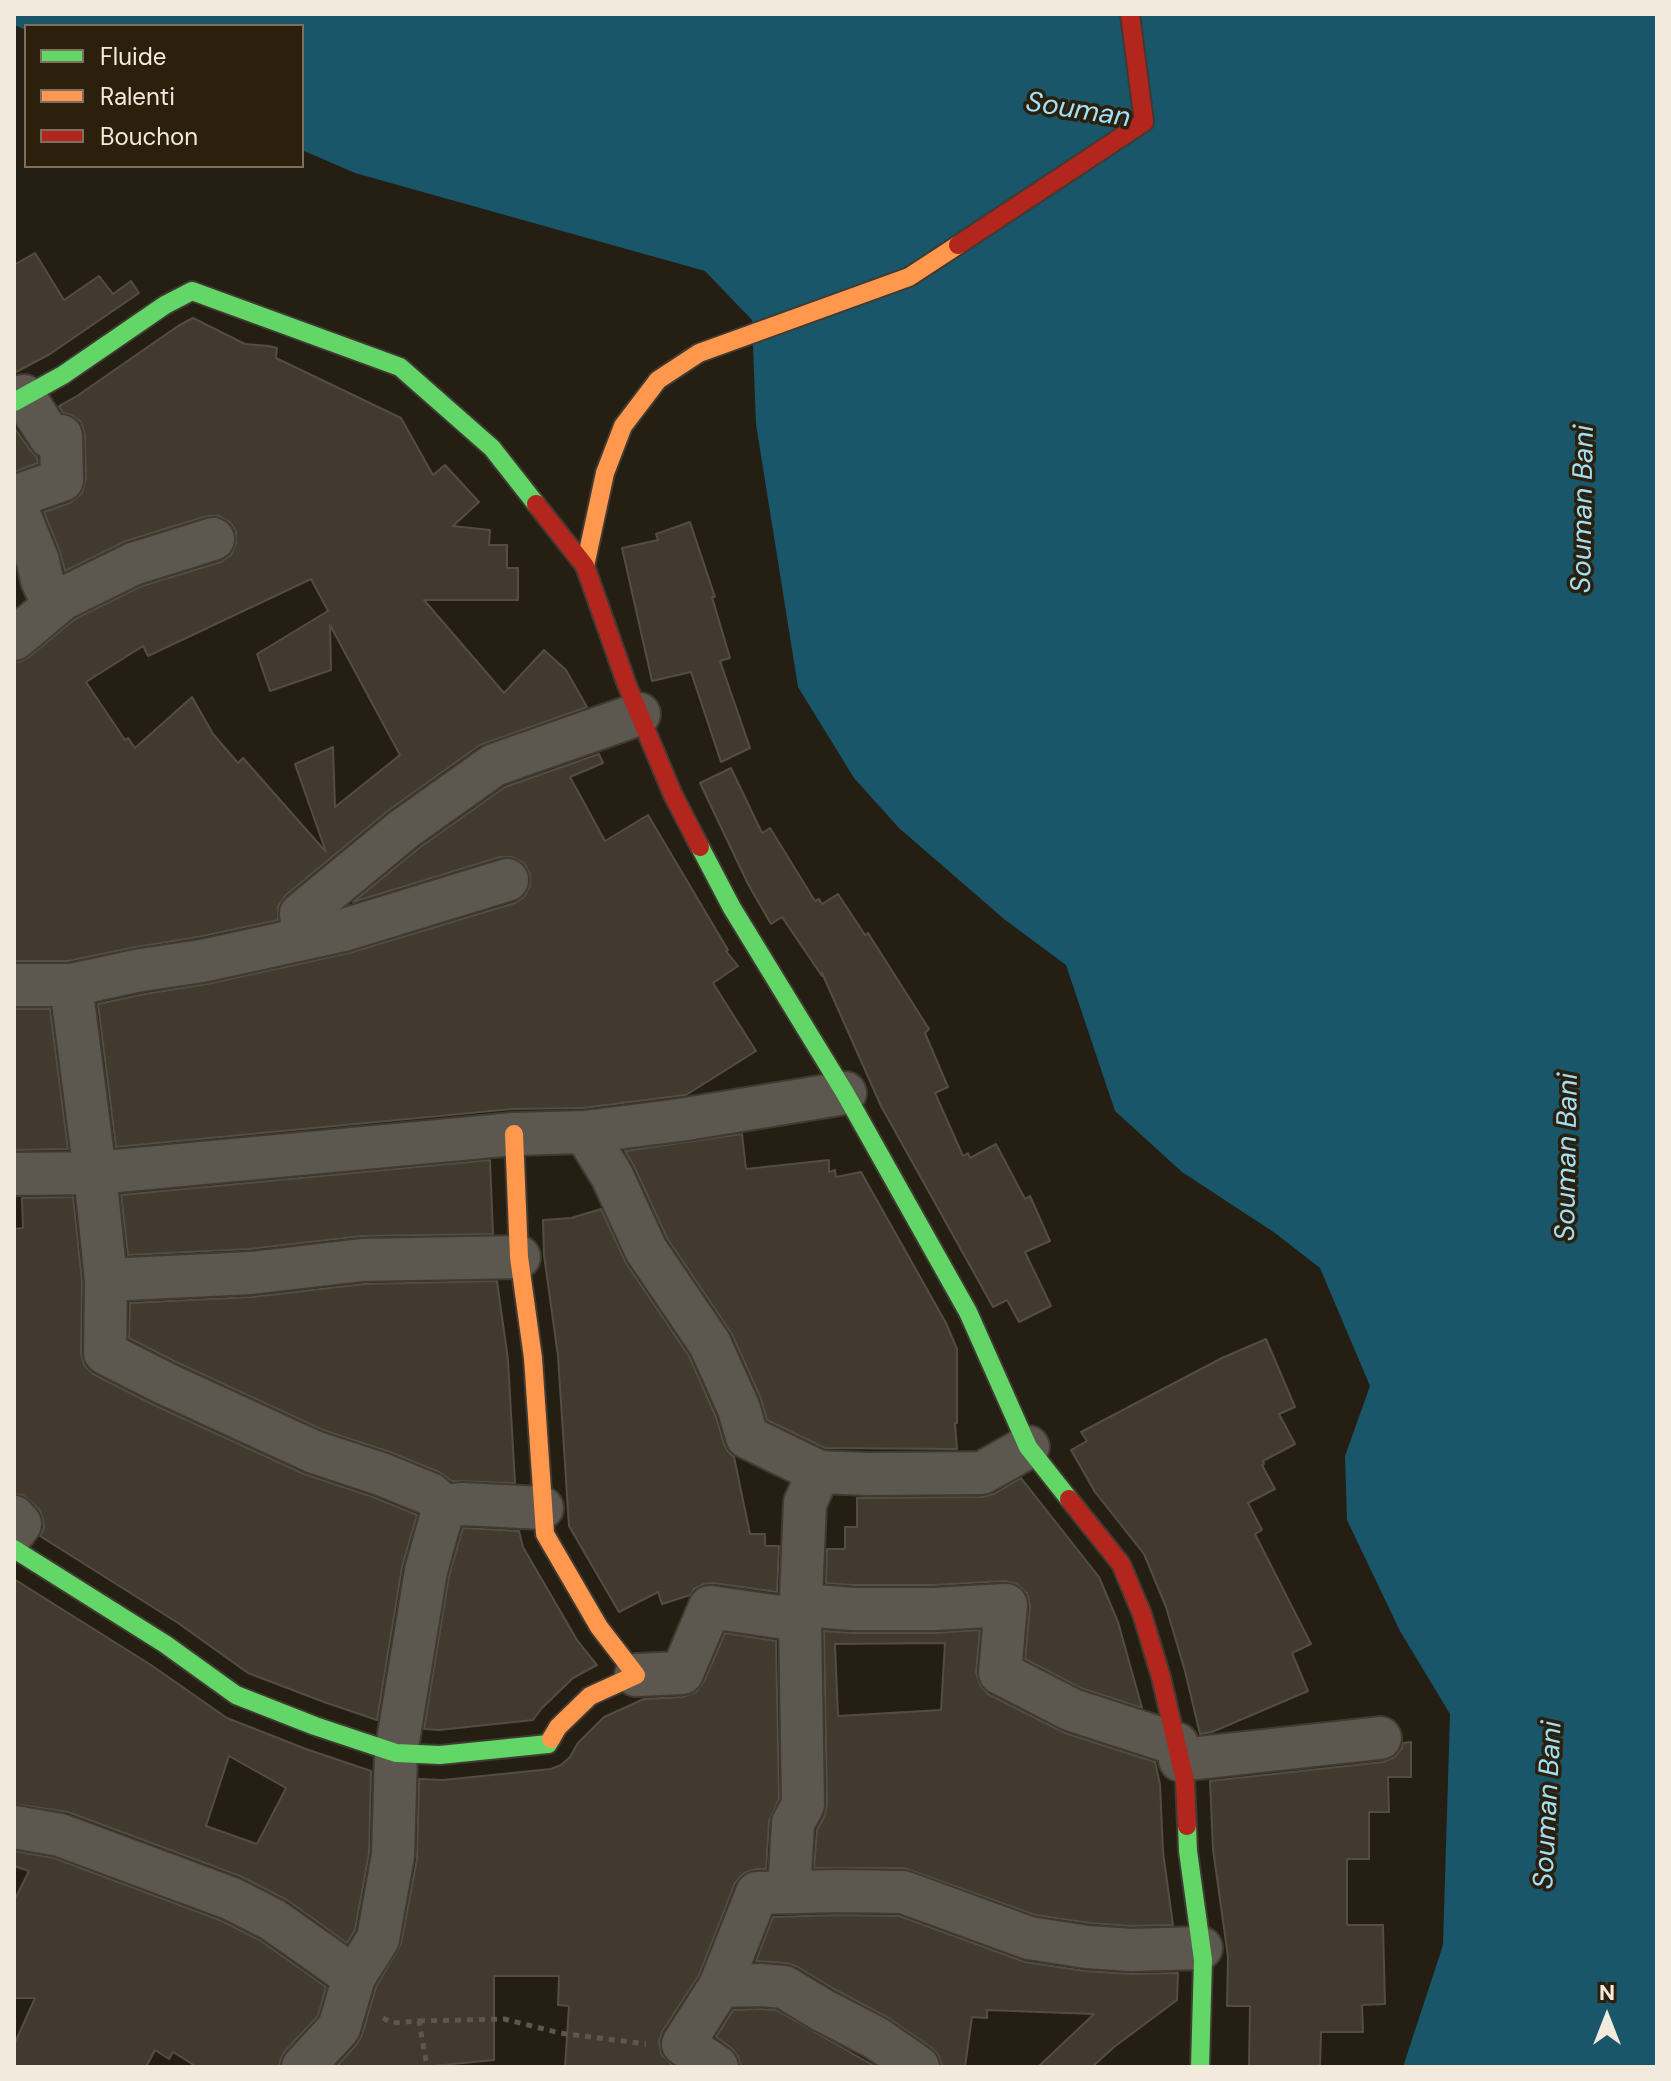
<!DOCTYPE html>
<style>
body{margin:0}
#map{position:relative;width:1671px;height:2081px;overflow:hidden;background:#251e13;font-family:"DM Sans",sans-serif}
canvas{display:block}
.frame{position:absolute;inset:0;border:16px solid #f3eade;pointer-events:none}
.legend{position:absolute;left:24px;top:24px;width:280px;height:144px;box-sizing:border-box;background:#2c1f0c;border:2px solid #7c7060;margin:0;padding:10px 14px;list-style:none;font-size:24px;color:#f3eade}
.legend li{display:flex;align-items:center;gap:16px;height:40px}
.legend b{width:40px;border:2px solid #7c7060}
.north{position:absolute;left:1567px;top:1977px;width:80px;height:80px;-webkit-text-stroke:6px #2c1f0c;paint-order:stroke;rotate:0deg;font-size:22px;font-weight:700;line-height:32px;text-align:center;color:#f3eade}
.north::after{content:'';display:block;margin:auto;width:28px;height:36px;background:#f3eade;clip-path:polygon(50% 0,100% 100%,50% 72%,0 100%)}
</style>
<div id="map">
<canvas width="1671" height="2081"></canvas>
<div class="frame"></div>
<ul class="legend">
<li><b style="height:10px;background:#63d668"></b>Fluide</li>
<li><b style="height:10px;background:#ff974d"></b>Ralenti</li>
<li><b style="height:10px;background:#b3261e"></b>Bouchon</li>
</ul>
<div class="north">N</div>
</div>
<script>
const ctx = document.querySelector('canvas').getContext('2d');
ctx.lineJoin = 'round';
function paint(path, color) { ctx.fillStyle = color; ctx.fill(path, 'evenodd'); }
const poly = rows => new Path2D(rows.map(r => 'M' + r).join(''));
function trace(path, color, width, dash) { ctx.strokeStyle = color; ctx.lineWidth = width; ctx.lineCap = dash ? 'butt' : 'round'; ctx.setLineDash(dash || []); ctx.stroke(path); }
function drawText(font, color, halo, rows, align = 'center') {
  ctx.font = font + ' "DM Sans",sans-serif'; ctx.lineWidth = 7; ctx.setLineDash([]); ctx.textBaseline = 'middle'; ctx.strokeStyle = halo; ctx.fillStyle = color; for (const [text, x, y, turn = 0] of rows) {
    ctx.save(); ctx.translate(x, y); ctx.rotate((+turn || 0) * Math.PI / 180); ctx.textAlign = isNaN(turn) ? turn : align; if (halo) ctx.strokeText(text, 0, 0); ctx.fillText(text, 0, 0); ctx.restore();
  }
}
const water = poly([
 [14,14,1657,14,1657,2067,1403,2067,1443,1945,1450,1714,1400,1631,1347,1520,1345,1456,1370,1386,1320,1268,1275,1233,1182,1172,1115,1111,1066,965,1004,919,899,828,854,778,798,687,756,424,752,320,705,271,355,173,302,150,302,26,26,26,26,30,14,25]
]);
const building = poly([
 [35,253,64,300,99,276,113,294,131,281,139,293,50,354,14,373,14,265,35,253],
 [193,318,245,344,269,346,277,348,276,358,401,418,433,475,445,465,479,502,453,526,490,530,489,545,507,545,507,568,518,568,518,600,424,600,504,693,544,650,566,670,587,707,480,745,389,810,286,895,278,906,278,920,198,937,136,947,68,961,14,961,14,662,19,662,29,657,75,619,142,586,221,562,231,555,236,543,236,531,230,522,219,516,207,516,126,541,65,571,60,552,44,512,70,503,82,493,86,479,85,435,81,422,72,415,63,413,59,406,77,396,178,326,193,318],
 [311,579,328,611,257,654,270,691,331,670,330,625,400,755,335,807,333,747,295,764,326,852,243,758,238,763,213,734,192,697,135,748,128,738,125,740,86,682,143,646,148,656,311,579],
 [14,427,30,450,37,457,38,463,14,472,14,427],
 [690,522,715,597,712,597,730,658,720,661,750,748,721,762,691,672,652,681,622,548,658,540,656,534,690,522],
 [599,754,603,763,570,777,605,841,648,815,728,950,726,951,738,966,713,983,756,1051,686,1095,677,1096,583,1108,512,1109,116,1147,98,1004,145,994,207,984,349,953,515,903,524,897,530,886,530,874,524,863,512,857,500,857,353,902,419,848,505,787,599,754],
 [731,768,762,833,770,828,815,901,819,899,822,904,838,894,865,935,868,933,929,1029,925,1033,948,1087,935,1093,963,1156,968,1153,970,1158,996,1144,1025,1199,1030,1196,1050,1241,1025,1252,1051,1306,1019,1322,1007,1300,993,1307,881,1106,822,973,822,976,782,917,771,924,748,884,700,783,731,768],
 [14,1009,50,1009,68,1149,14,1150,14,1009],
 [742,1134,746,1169,829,1160,829,1172,835,1170,836,1177,861,1172,946,1323,957,1349,957,1423,955,1423,957,1449,825,1448,767,1420,761,1399,732,1334,667,1238,634,1166,625,1151,742,1134],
 [490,1160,493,1234,362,1236,249,1249,128,1255,121,1195,490,1160],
 [73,1197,82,1281,81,1353,84,1365,93,1374,154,1405,304,1474,373,1497,417,1515,402,1567,377,1720,324,1702,248,1673,178,1623,40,1536,44,1528,43,1519,39,1509,23,1495,14,1494,14,1229,23,1228,22,1198,73,1197],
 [601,1209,626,1263,689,1356,716,1417,724,1444,728,1452,734,1457,750,1534,765,1534,765,1546,779,1546,777,1592,713,1583,704,1584,694,1589,690,1595,662,1604,658,1592,619,1612,569,1526,558,1356,544,1255,543,1220,571,1218,601,1209],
 [497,1281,508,1360,515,1483,452,1481,439,1472,390,1452,323,1430,174,1361,129,1338,130,1303,252,1297,364,1284,497,1281],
 [1266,1339,1295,1407,1279,1414,1295,1444,1263,1461,1264,1464,1262,1465,1275,1489,1248,1503,1262,1530,1255,1534,1311,1644,1292,1653,1308,1691,1212,1732,1200,1734,1185,1671,1166,1607,1144,1554,1095,1492,1071,1450,1087,1441,1081,1432,1222,1358,1266,1339],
 [1021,1478,1099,1577,1118,1622,1142,1708,1081,1688,1025,1659,1030,1606,1027,1593,1017,1584,1005,1581,933,1585,854,1585,826,1583,827,1549,845,1549,845,1527,857,1527,857,1498,982,1497,994,1494,1021,1478],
 [463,1528,519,1531,523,1547,577,1640,597,1665,573,1678,541,1709,533,1720,439,1730,424,1729,449,1576,463,1528],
 [14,1579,151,1665,227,1718,306,1749,371,1771,369,1853,355,1930,347,1943,287,1900,240,1876,68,1812,14,1804,14,1579],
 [229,1756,286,1788,257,1844,206,1826,229,1756],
 [980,1630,976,1672,980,1685,988,1694,1065,1733,1155,1762,1160,1784,1163,1852,1173,1925,1131,1926,1090,1923,1035,1915,904,1868,814,1868,817,1830,824,1817,827,1805,824,1631,853,1633,934,1633,980,1630],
 [945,1643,941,1710,838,1716,835,1644,945,1643],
 [725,1633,776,1641,779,1799,769,1821,766,1869,756,1869,744,1873,735,1883,699,1975,662,2032,659,2042,661,2054,674,2067,565,2067,569,2006,558,2005,559,1976,494,1976,494,2060,423,2067,336,2067,357,2044,362,2035,376,1987,401,1944,417,1859,419,1779,443,1780,551,1769,561,1765,570,1757,578,1743,604,1717,644,1699,683,1697,696,1692,704,1682,725,1633],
 [1411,1742,1411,1777,1388,1777,1389,1812,1369,1812,1369,1859,1347,1859,1347,1925,1383,1925,1385,2004,1362,2005,1363,2032,1321,2032,1320,2066,1249,2066,1250,2006,1227,2006,1228,1957,1213,1849,1210,1781,1383,1762,1395,1757,1402,1748,1403,1743,1411,1742],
 [14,1851,54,1858,222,1921,261,1941,326,1987,318,2016,285,2051,280,2061,280,2067,197,2067,173,2052,169,2059,155,2050,146,2067,14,2067,14,2045,35,1998,14,1998,14,1901,29,1871,14,1866,14,1851],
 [839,1915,899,1916,1025,1962,1085,1971,1132,1974,1178,1973,1177,2000,1114,2047,1092,2067,1038,2067,1094,2014,987,2010,987,2018,972,2017,965,2067,942,2067,939,2056,932,2048,887,2017,834,1989,796,1966,786,1963,756,1961,773,1917,839,1915],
 [759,2009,776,2010,876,2067,741,2067,738,2056,730,2047,716,2037,733,2010,759,2009]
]);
const path = poly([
 [383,2018,392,2023,419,2021,427,2067],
 [419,2021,504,2019,560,2033,646,2044]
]);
const street = poly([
 [14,497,62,480,61,436,50,437,24,396],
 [14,502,38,561,42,580,54,606],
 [14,639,62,599,133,564,213,539],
 [305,938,301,914,404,829,494,765,639,714],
 [14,985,71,985,141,970,202,961,344,930,507,880],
 [71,985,95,1173,106,1280,105,1353,164,1383,314,1452,381,1474,430,1494,444,1506,463,1504,542,1508],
 [585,1132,612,1176,646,1250,710,1344,739,1409,747,1437,819,1472,868,1474,982,1473,1028,1447],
 [14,1174,95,1173,514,1134,585,1132,680,1120,845,1093],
 [106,1280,251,1273,362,1260,519,1257],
 [14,1517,20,1524,14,1532],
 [801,1605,853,1609,934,1609,1006,1605,1000,1673,1072,1710,1177,1744],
 [636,1675,682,1673,710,1607,800,1620],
 [1180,1760,1380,1738],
 [14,1827,60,1835,232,1899,273,1920,354,1977],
 [789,1892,793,1823,803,1805,800,1620,805,1503,819,1472],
 [720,1986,760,1985,784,1987,822,2010,876,2038,918,2067],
 [303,2067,339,2028,354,1977,378,1939,393,1855,396,1753,426,1571,444,1506],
 [717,2067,683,2044,720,1986,757,1893,839,1891,903,1892,1029,1938,1087,1947,1131,1950,1201,1948]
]);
const fast = poly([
 [14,402,63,375,165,305,192,291,400,367,492,448,536,504],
 [700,847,732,908,845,1093,968,1312,1028,1447,1069,1499],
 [14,1549,165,1644,236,1695,315,1726,396,1753,440,1755,548,1744,551,1739],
 [1187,1826,1188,1851,1203,1960,1200,2067]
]);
const slow = poly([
 [585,566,605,473,623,426,658,380,699,353,909,277,958,245],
 [514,1134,519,1257,533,1358,545,1534,599,1627,636,1675,590,1696,558,1727,551,1739]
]);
const jam = poly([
 [958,245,1144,122,1130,14],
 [536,504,585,566,627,685,673,795,700,847],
 [1069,1499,1121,1564,1142,1614,1161,1677,1185,1781,1187,1826]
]);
const waterNames = [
 ["Souman",1078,111,9],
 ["Souman Bani",1584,509,-89],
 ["Souman Bani",1568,1157,-89],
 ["Souman Bani",1549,1805,-87]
];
paint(water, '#1a5669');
paint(building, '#423a2e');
trace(building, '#534d44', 2);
trace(street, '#3f3a32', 46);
trace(fast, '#3f3a32', 22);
trace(slow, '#3f3a32', 22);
trace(jam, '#3f3a32', 22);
trace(path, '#5c574f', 5, [6, 6]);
trace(street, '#5c574f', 42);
trace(fast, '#63d668', 18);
trace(slow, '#ff974d', 18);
trace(jam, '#b3261e', 18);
drawText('italic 28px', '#a0e0f9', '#2c1f0c', waterNames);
</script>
